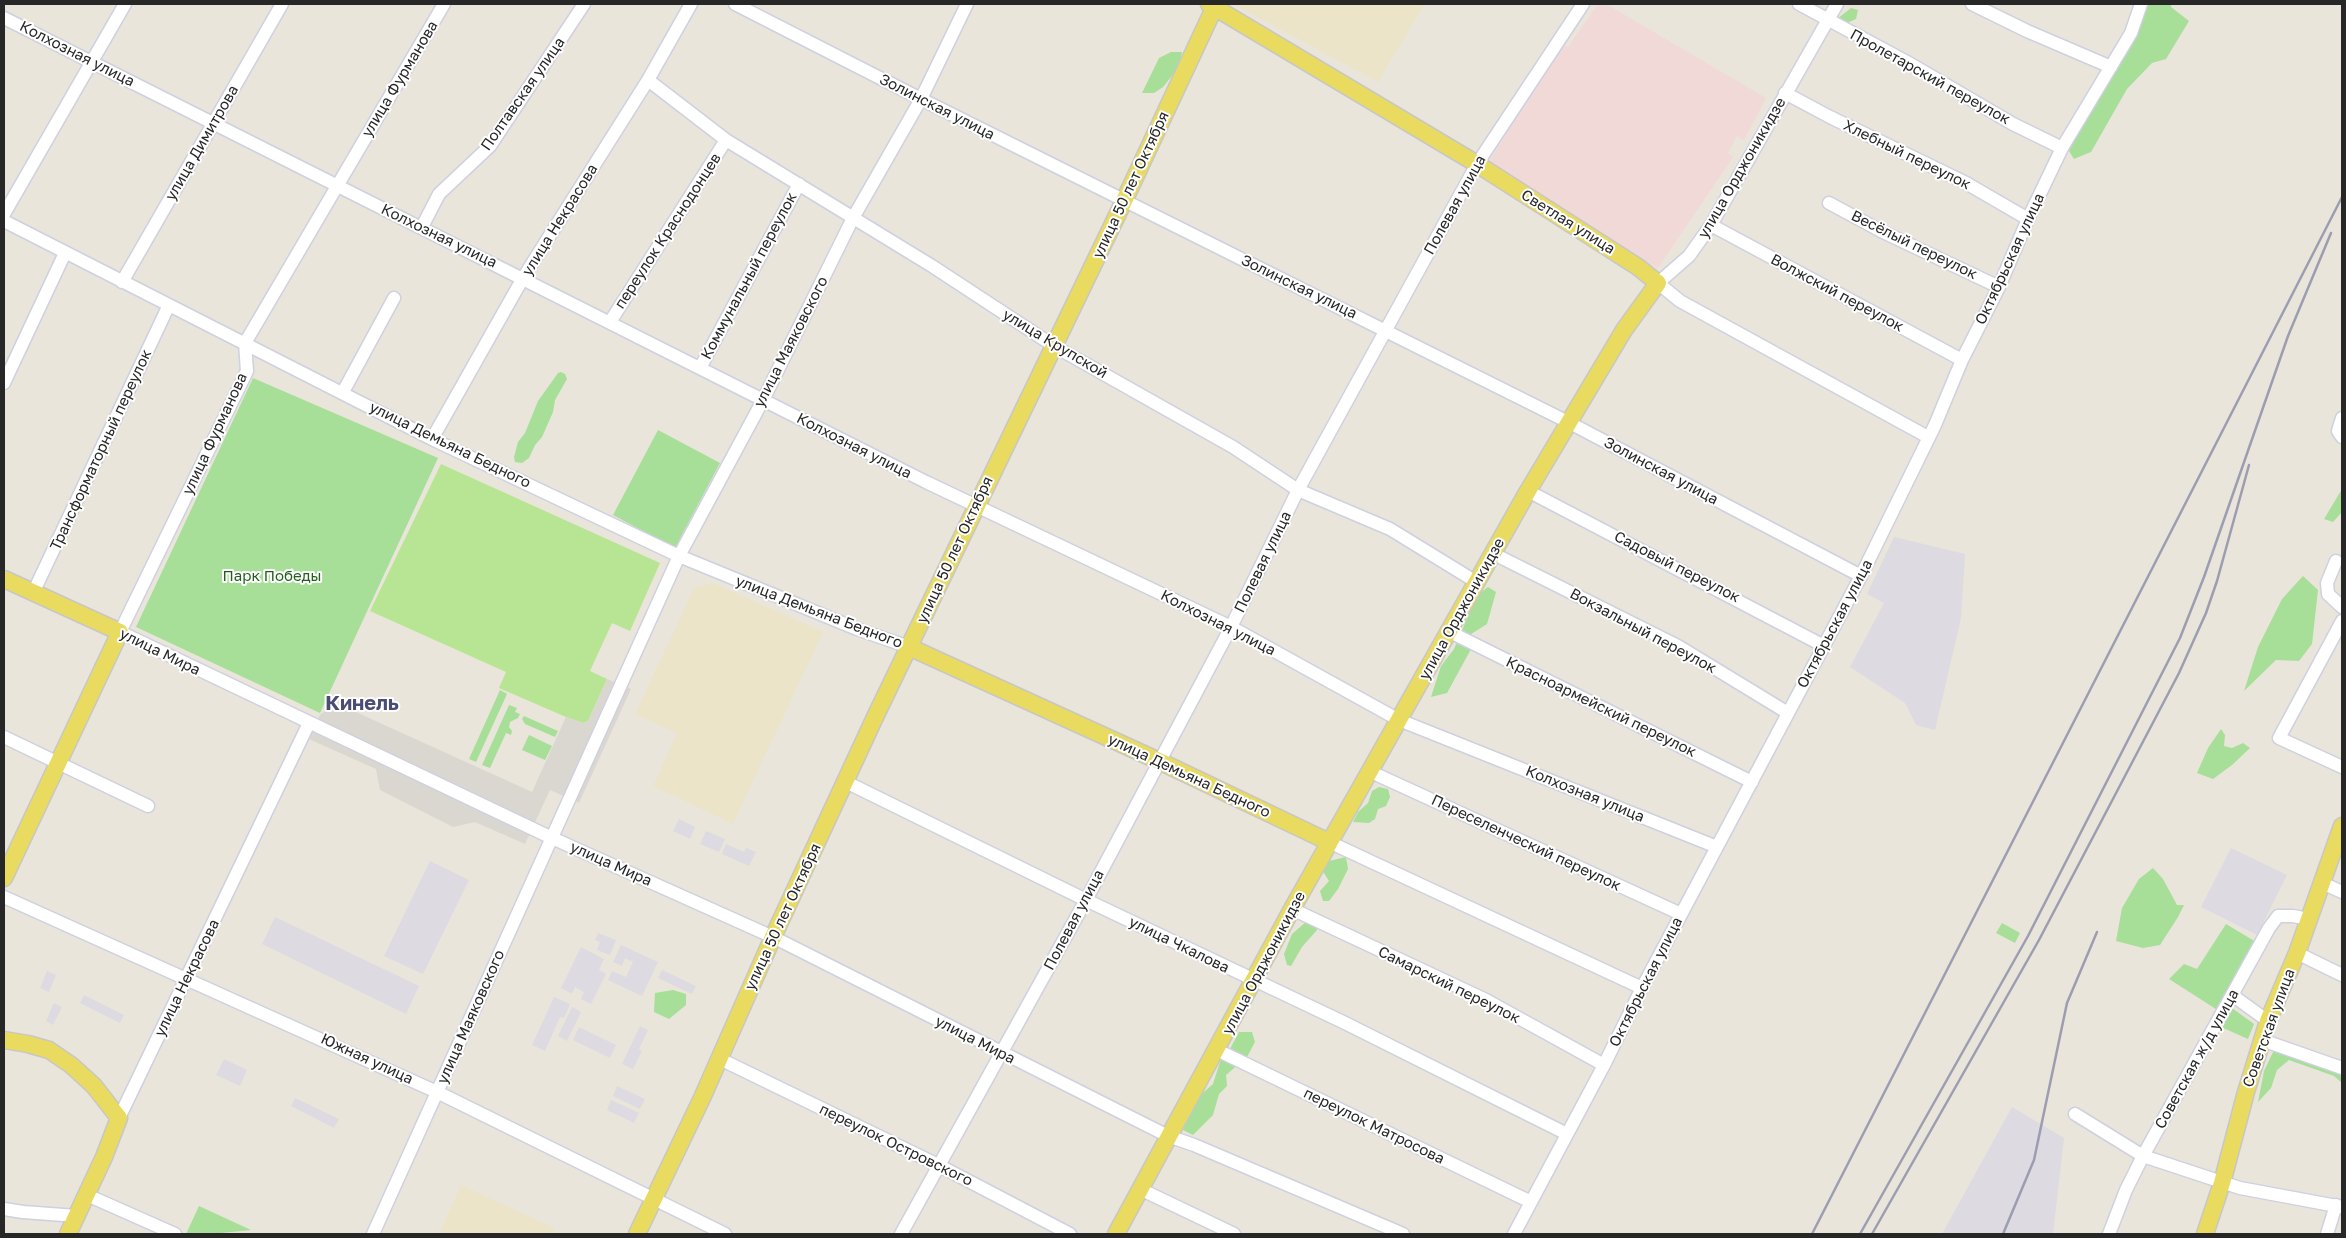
<!DOCTYPE html>
<meta charset="utf-8">
<style>
body{margin:0}
#map{position:relative;width:2346px;height:1238px;overflow:hidden;background:#e9e5da;font-family:"Golos Text",sans-serif}
canvas{display:block}
.frame{position:absolute;inset:0;border:5px solid #272727;pointer-events:none}
</style>
<div id="map">
<canvas width="2346" height="1238"></canvas>
<div class="frame"></div>
</div>
<script>
const ctx = document.querySelector('canvas').getContext('2d');
ctx.lineJoin = 'round';
function paint(path, color) { ctx.fillStyle = color; ctx.fill(path, 'evenodd'); }
const poly = rows => new Path2D(rows.map(r => 'M' + r).join(''));
function trace(path, color, width, dash) { ctx.strokeStyle = color; ctx.lineWidth = width; ctx.lineCap = dash ? 'butt' : 'round'; ctx.setLineDash(dash || []); ctx.stroke(path); }
function drawText(font, color, halo, rows, align = 'center') {
  ctx.font = font + ' "Golos Text",sans-serif'; ctx.lineWidth = 4; ctx.setLineDash([]); ctx.textBaseline = 'middle'; ctx.strokeStyle = halo; ctx.fillStyle = color; for (const [text, x, y, turn = 0] of rows) {
    ctx.save(); ctx.translate(x, y); ctx.rotate((+turn || 0) * Math.PI / 180); ctx.textAlign = isNaN(turn) ? turn : align; if (halo) ctx.strokeText(text, 0, 0); ctx.fillText(text, 0, 0); ctx.restore();
  }
}
const industrial = poly([
 [1894,537,1965,554,1961,618,1935,730,1916,725,1905,703,1850,667,1884,603,1867,594],
 [679,819,695,827,690,839,673,831],
 [706,831,725,839,719,852,700,844],
 [726,844,744,852,746,848,756,852,749,866,722,854],
 [2231,848,2287,875,2257,935,2201,907],
 [430,861,469,880,423,974,384,956],
 [275,917,419,986,406,1014,262,944],
 [598,933,616,940,610,955,597,950,600,942,595,940],
 [621,945,658,962,642,996,608,980,612,971,626,977,633,962,625,958,622,966,613,962],
 [581,947,604,959,599,970,606,974,591,1004,581,999,584,992,575,987,572,994,561,988],
 [662,970,696,986,692,994,658,978],
 [47,971,56,975,49,992,40,988],
 [84,995,124,1015,120,1023,80,1003],
 [554,997,570,1004,564,1018,560,1017,545,1051,532,1045],
 [54,1003,62,1007,53,1025,46,1021],
 [572,1007,581,1012,567,1041,558,1036],
 [640,1026,648,1030,639,1049,642,1051,633,1069,622,1064],
 [579,1027,616,1045,610,1058,573,1040],
 [224,1059,247,1070,240,1086,216,1075],
 [617,1086,645,1099,640,1109,613,1096],
 [295,1098,339,1119,334,1128,291,1106],
 [611,1100,639,1113,634,1123,607,1110],
 [2012,1107,2064,1138,2053,1234,1942,1234]
]);
const education = poly([
 [1233,4,1425,4,1378,82],
 [713,583,823,632,733,824,653,786,677,733,635,714,694,588],
 [461,1185,555,1228,552,1234,439,1234]
]);
const medical = poly([
 [1598,4,1606,4,1766,98,1744,140,1737,136,1728,153,1735,158,1733,157,1658,268,1574,219,1488,164,1561,44,1568,47]
]);
const green = poly([
 [2148,4,2171,4,2171,7,2189,21,2166,59,2152,63,2127,89,2091,152,2074,159,2069,151,2088,109,2132,41],
 [1851,8,1858,10,1856,19,1847,23,1837,19],
 [1171,52,1182,52,1179,67,1163,87,1154,93,1142,93,1159,58],
 [561,372,565,374,567,379,555,400,553,412,542,437,535,445,529,458,522,463,515,462,514,457,518,442,525,433,538,401,558,373],
 [253,378,438,458,320,713,136,627],
 [658,430,720,463,675,548,613,515],
 [2342,489,2342,512,2333,522,2324,519],
 [2303,576,2318,590,2312,644,2299,661,2276,660,2244,691,2258,647,2282,599],
 [1488,587,1496,592,1487,624,1468,636,1470,651,1447,693,1431,697,1441,666,1454,649,1477,595],
 [500,690,507,694,476,762,469,759],
 [509,705,517,708,515,712,520,714,518,718,510,722,509,727,512,731,511,735,506,733,490,768,482,765],
 [524,716,558,731,555,737,525,724,522,719],
 [2221,729,2225,735,2224,746,2232,748,2243,743,2250,748,2232,765,2213,779,2197,773,2208,748],
 [529,735,552,746,545,760,522,750],
 [1379,787,1388,789,1390,797,1386,806,1378,809,1375,819,1369,823,1353,822,1358,812,1368,803,1372,791],
 [1346,857,1348,869,1338,889,1329,901,1323,901,1320,891,1329,881,1322,870,1329,861],
 [2153,868,2163,879,2177,905,2184,905,2178,917,2160,945,2143,948,2116,941,2122,908,2139,879],
 [1307,921,1317,923,1317,930,1302,947,1291,966,1287,965,1284,954,1292,934],
 [2002,923,2020,933,2015,943,1996,933],
 [2226,924,2256,942,2219,1011,2169,979,2184,964,2197,969],
 [673,990,686,994,686,1005,669,1019,654,1012,655,993],
 [2232,1008,2254,1024,2248,1039,2221,1027],
 [1239,1032,1252,1032,1255,1042,1247,1057,1226,1075,1227,1086,1219,1094,1213,1115,1193,1135,1183,1130,1198,1097,1213,1084,1220,1062,1230,1049],
 [2274,1050,2340,1071,2342,1083,2334,1076,2289,1060,2277,1070,2271,1088,2258,1102,2264,1071],
 [199,1206,251,1230,211,1234,186,1234]
]);
const pitch = poly([
 [441,464,660,563,630,631,612,623,590,671,607,679,588,721,583,723,566,717,499,688,506,672,370,611]
]);
const plaza = poly([
 [607,679,631,689,579,803,550,790,525,844,475,822,453,827,380,790,376,769,309,739,320,715,336,703,532,792,566,717,583,723,588,721]
]);
const minor = poly([
 [444,4,245,343,247,371,120,632,552,838,773,937,1168,1136,1194,1145,1403,1234],
 [735,4,921,99,1568,422,1861,576],
 [1799,4,1907,62,2013,124,2062,148],
 [1837,4,1711,225,1689,256,1658,283,1680,301,1928,437],
 [1972,4,2027,31,2111,67],
 [4,18,926,482,1231,627,1399,720,1717,847],
 [648,80,726,140,932,266,1054,346,1233,447,1298,490,1390,529,1478,583],
 [1785,93,1830,117,1966,183,2028,219],
 [1829,203,1881,231,1999,287],
 [4,214,125,4],
 [4,221,432,439,679,556,857,629,909,647],
 [1711,225,1962,360],
 [422,227,439,194,490,146,584,4],
 [122,282,282,4],
 [610,322,726,140],
 [700,368,799,184],
 [4,383,65,253],
 [343,392,394,298],
 [2342,418,2338,431,2342,437],
 [432,439,523,278,648,80,691,4],
 [1528,491,1824,646],
 [1494,554,1678,646,1788,713],
 [2336,561,2327,583,2328,594,2342,607],
 [33,593,168,307],
 [2342,621,2279,738,2342,767],
 [1450,632,1752,782],
 [4,737,148,806],
 [1371,772,1681,914],
 [846,782,1086,900,1343,1022,1567,1134],
 [1329,842,1642,988],
 [2322,883,2342,892],
 [4,897,437,1092,725,1234],
 [1292,909,1486,1000,1604,1065],
 [2297,953,2342,975],
 [2232,995,2268,1021],
 [2262,1040,2342,1068],
 [1217,1050,1531,1202],
 [720,1059,938,1165,1070,1234],
 [2075,1114,2143,1156,2240,1188,2342,1207],
 [119,1118,309,723],
 [1140,1189,1234,1234],
 [87,1195,175,1234],
 [4,1209,23,1212,77,1216],
 [373,1234,679,556,763,400,853,218,921,99,967,4],
 [901,1234,1086,900,1231,627,1298,490,1477,164,1583,4],
 [1514,1234,1604,1065,1642,988,1861,576,1935,425,1962,360,1999,287,2028,219,2062,148,2131,33,2141,4],
 [2109,1234,2126,1190,2143,1156,2269,928,2278,916,2293,916,2308,919],
 [2327,1234,2336,1205]
]);
const major = poly([
 [4,579,120,632,4,878],
 [909,647,1159,761,1329,842],
 [4,1040,28,1044,49,1050,71,1065,94,1086,119,1118,104,1157,68,1234],
 [637,1234,702,1098,773,937,876,715,1124,201,1216,4],
 [1116,1234,1292,909,1528,491,1624,330,1658,283,1638,267,1477,164,1209,4],
 [2205,1234,2222,1183,2246,1092,2268,1021,2297,953,2342,826]
]);
const rail = poly([
 [1812,1234,2342,197],
 [1860,1234,2028,936,2180,638,2204,577,2288,336,2331,233],
 [1872,1234,2039,940,2179,673,2206,613,2217,581,2249,465],
 [2003,1234,2034,1160,2067,1003,2097,932]
]);
const streetNames = [
 ["Колхозная улица",77,54,27],
 ["Пролетарский переулок",1930,77,29],
 ["улица Фурманова",400,79,-59],
 ["Полтавская улица",523,94,-55],
 ["Золинская улица",937,107,27],
 ["улица Димитрова",202,143,-60],
 ["Хлебный переулок",1907,155,26],
 ["улица Орджоникидзе",1742,168,-60],
 ["улица 50 лет Октября",1131,185,-65],
 ["Полевая улица",1455,205,-61],
 ["улица Некрасова",560,220,-58],
 ["Светлая улица",1568,222,32],
 ["переулок Краснодонцев",668,231,-57],
 ["Колхозная улица",439,236,26],
 ["Весёлый переулок",1914,245,26],
 ["Октябрьская улица",2010,259,-65],
 ["Коммунальный переулок",749,276,-62],
 ["Золинская улица",1299,287,26],
 ["Волжский переулок",1837,293,28],
 ["улица Маяковского",791,342,-63],
 ["улица Крупской",1055,344,31],
 ["улица Фурманова",215,434,-65],
 ["улица Демьяна Бедного",450,445,26],
 ["Колхозная улица",854,446,27],
 ["Трансформаторный переулок",101,450,-65],
 ["Золинская улица",1661,471,28],
 ["улица 50 лет Октября",955,550,-65],
 ["Полевая улица",1263,562,-64],
 ["Садовый переулок",1677,567,27],
 ["улица Орджоникидзе",1462,609,-61],
 ["улица Демьяна Бедного",819,612,21],
 ["Колхозная улица",1218,623,27],
 ["Октябрьская улица",1835,624,-62],
 ["Вокзальный переулок",1643,631,28],
 ["улица Мира",160,652,26],
 ["Красноармейский переулок",1601,707,26],
 ["улица Демьяна Бедного",1189,776,25],
 ["Колхозная улица",1585,794,22],
 ["Переселенческий переулок",1526,843,25],
 ["улица Мира",611,864,24],
 ["улица 50 лет Октября",783,917,-65],
 ["Полевая улица",1074,920,-62],
 ["улица Чкалова",1179,945,26],
 ["улица Орджоникидзе",1264,963,-62],
 ["улица Некрасова",187,978,-64],
 ["Октябрьская улица",1646,982,-63],
 ["Самарский переулок",1449,985,26],
 ["улица Маяковского",471,1017,-66],
 ["Советская улица",2269,1028,-70],
 ["улица Мира",975,1040,27],
 ["Южная улица",367,1059,25],
 ["Советская ж/д улица",2197,1059,-61],
 ["переулок Матросова",1374,1126,26],
 ["переулок Островского",896,1145,26]
];
const parkNames = [
 ["Парк Победы",272,576]
];
const districtNames = [
 ["Кинель",362,704]
];
paint(industrial, '#dddae2');
paint(education, '#ebe4c9');
paint(medical, '#f0d9d7');
paint(green, '#a7de98');
paint(pitch, '#b8e594');
paint(plaza, '#dad7d0');
trace(minor, '#cfd0e0', 15);
trace(major, '#c7c7c7', 19);
trace(minor, '#fff', 12);
trace(major, '#e8db60', 16);
trace(rail, '#9d9db1', 2.5);
drawText('15px', '#272727', '#fff', streetNames);
drawText('15px', '#225f1d', '#fff', parkNames);
drawText('bold 20px', '#4b4d75', '#fff', districtNames);
</script>
